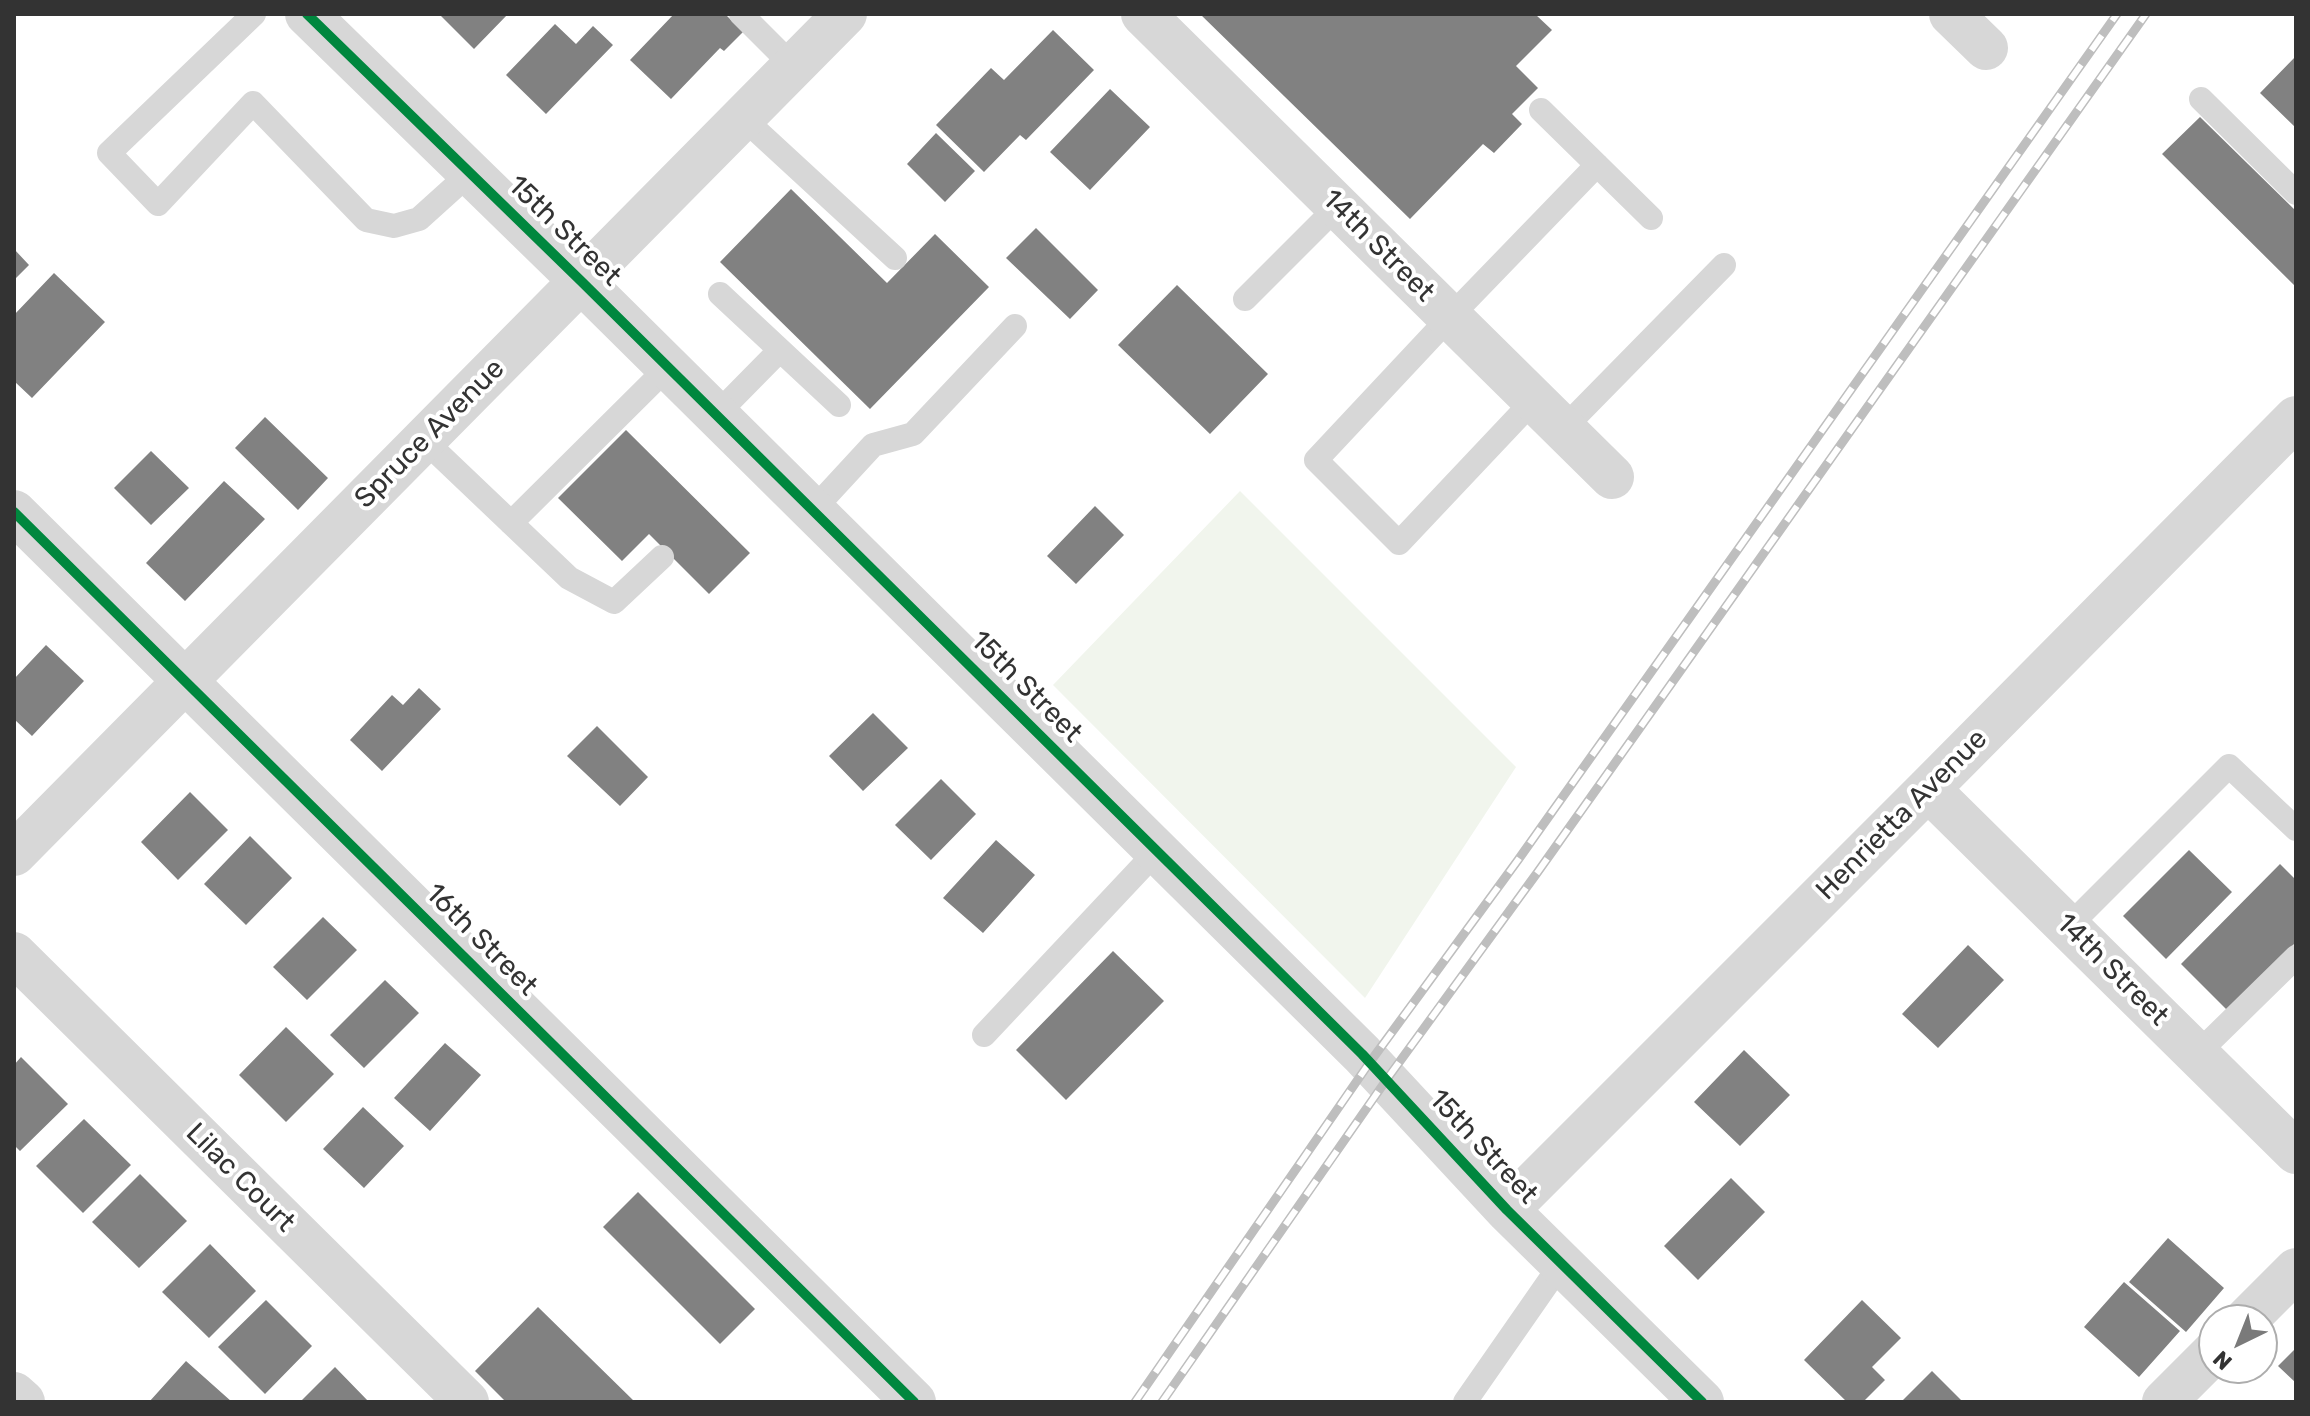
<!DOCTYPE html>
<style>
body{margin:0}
#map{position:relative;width:2310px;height:1416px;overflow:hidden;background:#fff;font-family:Rubik,sans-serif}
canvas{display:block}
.frame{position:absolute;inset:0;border:16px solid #333;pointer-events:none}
.north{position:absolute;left:2198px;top:1304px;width:80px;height:80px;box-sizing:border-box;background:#fff;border:2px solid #adadad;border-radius:50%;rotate:223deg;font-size:22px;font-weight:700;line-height:32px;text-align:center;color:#333}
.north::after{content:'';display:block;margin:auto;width:28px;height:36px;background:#7a7a7a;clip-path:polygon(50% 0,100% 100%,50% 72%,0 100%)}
</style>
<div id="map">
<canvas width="2310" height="1416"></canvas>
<div class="frame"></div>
<div class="north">N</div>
</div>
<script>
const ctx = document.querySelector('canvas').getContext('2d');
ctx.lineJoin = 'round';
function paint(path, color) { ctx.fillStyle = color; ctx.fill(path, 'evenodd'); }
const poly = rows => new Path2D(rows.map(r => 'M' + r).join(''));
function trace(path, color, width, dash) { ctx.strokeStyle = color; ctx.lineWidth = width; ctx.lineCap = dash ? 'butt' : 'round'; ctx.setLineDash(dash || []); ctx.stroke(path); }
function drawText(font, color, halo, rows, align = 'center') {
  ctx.font = font + ' Rubik,sans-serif'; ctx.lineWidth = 8; ctx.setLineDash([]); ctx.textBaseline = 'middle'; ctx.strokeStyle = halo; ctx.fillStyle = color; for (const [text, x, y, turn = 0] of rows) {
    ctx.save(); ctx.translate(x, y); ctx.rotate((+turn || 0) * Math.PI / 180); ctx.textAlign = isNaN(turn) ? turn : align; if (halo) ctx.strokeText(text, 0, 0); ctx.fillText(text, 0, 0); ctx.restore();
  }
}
const green = poly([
 [1240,491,1516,767,1365,998,1053,685]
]);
const building = poly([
 [439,14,508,14,474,49],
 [674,14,725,14,743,32,724,51,720,48,671,99,630,60],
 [1200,14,1535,14,1552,30,1516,66,1538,88,1512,114,1522,124,1494,153,1483,144,1410,219],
 [555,24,576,44,593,26,613,45,546,114,506,75],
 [1053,30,1094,70,1026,140,1020,135,984,172,936,125,991,68,1004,80],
 [2296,56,2296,128,2260,93],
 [1110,89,1150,127,1090,190,1050,152],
 [2200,117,2296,211,2296,287,2162,154],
 [936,133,975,171,945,202,907,164],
 [791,189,887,283,935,234,989,287,870,409,720,262],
 [1036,228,1098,290,1070,319,1006,258],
 [14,249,29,265,14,280],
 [54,273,105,322,32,398,14,381,14,315],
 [1177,285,1268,374,1210,434,1118,345],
 [265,417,328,478,298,510,235,448],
 [626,430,750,553,709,594,649,534,622,561,558,498],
 [151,451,189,488,151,525,114,488],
 [224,481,265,519,185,601,146,563],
 [1095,506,1124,535,1076,584,1047,556],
 [46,645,84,681,32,736,14,719,14,679],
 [419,688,441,709,382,771,350,740,392,695,403,705],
 [873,713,908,748,863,791,829,756],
 [597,726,648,777,620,806,567,756],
 [941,779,976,814,931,860,895,825],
 [190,792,228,830,178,880,141,842],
 [250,836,292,878,246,925,204,884],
 [996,840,1035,875,983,933,943,898],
 [2189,850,2232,892,2166,959,2123,916],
 [2280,864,2296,880,2296,942,2228,1011,2181,964],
 [323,917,357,950,307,1000,273,967],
 [1968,945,2004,980,1938,1048,1902,1014],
 [1113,951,1164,1001,1066,1100,1016,1050],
 [385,980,419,1013,364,1068,330,1035],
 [286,1027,334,1074,286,1122,239,1075],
 [445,1043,481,1075,430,1131,394,1098],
 [1744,1050,1790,1095,1740,1146,1694,1102],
 [21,1057,68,1104,20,1151,14,1145,14,1065],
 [363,1107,404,1146,364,1188,323,1149],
 [84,1119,131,1165,83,1213,36,1166],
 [140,1174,187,1221,139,1268,92,1222],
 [1731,1178,1765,1212,1698,1280,1664,1246],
 [638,1192,755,1309,720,1344,603,1227],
 [2168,1238,2224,1288,2186,1332,2129,1282],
 [210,1244,256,1291,209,1338,162,1292],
 [2124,1282,2180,1331,2139,1377,2084,1327],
 [266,1300,312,1346,265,1394,218,1347],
 [1862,1300,1901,1338,1872,1367,1885,1380,1863,1402,1847,1402,1804,1360],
 [538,1307,635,1402,506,1402,475,1371],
 [2296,1348,2296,1383,2278,1366],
 [186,1361,232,1402,149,1402],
 [335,1367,369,1402,300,1402],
 [1932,1371,1963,1402,1901,1402]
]);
const service = poly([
 [254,14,109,153,158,204,253,103,366,220,394,226,419,219,470,173],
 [741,14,793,66],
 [2201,99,2296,193],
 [1541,110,1651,218],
 [743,118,895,258],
 [720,294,839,405],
 [1245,299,1338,206],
 [1534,400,1399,543,1316,460,1450,317,1597,165],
 [716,415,780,350],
 [1563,429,1724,265],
 [424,440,569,578,614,602,662,557],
 [813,510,873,445,913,434,1015,326],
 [511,523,668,367],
 [2068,927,2229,766,2296,829],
 [984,1035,1157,851],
 [2197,1054,2296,957],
 [1465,1402,1561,1264]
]);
const minor = poly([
 [307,14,581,281,1362,1054,1507,1210,1702,1402],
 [1143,14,1612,477],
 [1951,14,1986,48],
 [14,512,914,1402],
 [1928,789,2296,1152],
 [14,854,845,14],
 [14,954,467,1402],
 [1507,1210,1928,789,2296,418],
 [2246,1320,2296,1270],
 [14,1394,23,1402],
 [2164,1402,2214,1352]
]);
const rail = poly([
 [1135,1402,1370,1062,1518,860,2117,14],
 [1162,1402,1387,1079,1537,873,2146,14]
]);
const cycleway = poly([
 [307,14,581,281,1362,1054,1507,1210,1702,1402],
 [14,512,914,1402]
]);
const streetNames = [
 ["15th Street",564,231,44],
 ["14th Street",1378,246,45],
 ["Spruce Avenue",430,434,-45],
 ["15th Street",1026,687,45],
 ["Henrietta Avenue",1902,815,-45],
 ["16th Street",481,940,45],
 ["14th Street",2112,970,45],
 ["15th Street",1483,1147,47],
 ["Lilac Court",240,1178,45]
];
paint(green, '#f1f5ed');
paint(building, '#818181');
trace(service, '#d7d7d7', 24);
trace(minor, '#d7d7d7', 44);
trace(rail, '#bebebe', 9);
trace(rail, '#fff', 6, [18]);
trace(cycleway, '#00873e', 10);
drawText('28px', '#333', '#fff', streetNames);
</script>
